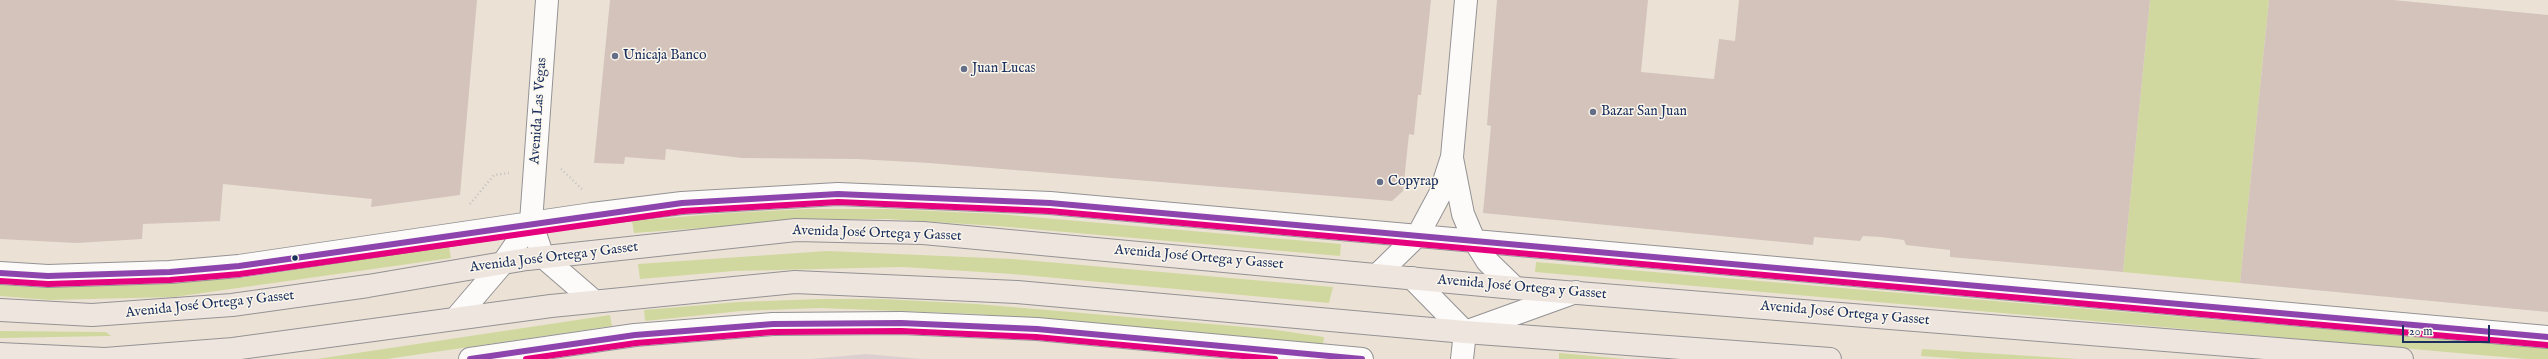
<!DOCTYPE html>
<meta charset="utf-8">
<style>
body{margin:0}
#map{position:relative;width:2548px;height:359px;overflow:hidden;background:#ebe2d5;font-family:"IM FELL English",serif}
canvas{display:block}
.scale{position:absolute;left:2402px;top:325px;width:88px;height:18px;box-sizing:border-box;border:2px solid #1b2f5e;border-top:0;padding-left:5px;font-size:12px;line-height:14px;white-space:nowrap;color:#1b2f5e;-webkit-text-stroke:3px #fbf7ec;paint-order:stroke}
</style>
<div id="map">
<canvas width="2548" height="359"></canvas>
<div class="scale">20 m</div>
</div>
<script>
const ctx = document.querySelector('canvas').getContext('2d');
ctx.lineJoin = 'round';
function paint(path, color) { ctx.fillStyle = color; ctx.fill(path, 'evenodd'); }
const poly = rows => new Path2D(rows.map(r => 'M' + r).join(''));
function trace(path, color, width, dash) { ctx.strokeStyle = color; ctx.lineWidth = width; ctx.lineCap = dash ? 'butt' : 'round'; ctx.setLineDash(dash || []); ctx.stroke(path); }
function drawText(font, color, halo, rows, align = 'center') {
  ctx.font = font + ' "IM FELL English",serif'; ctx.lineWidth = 3; ctx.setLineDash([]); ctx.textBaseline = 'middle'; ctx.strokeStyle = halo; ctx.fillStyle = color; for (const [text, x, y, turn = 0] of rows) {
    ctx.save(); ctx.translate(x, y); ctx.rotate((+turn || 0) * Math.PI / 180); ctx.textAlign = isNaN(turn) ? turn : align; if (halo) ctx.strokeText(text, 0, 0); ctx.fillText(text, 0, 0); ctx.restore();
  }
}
const industrial = poly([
 [866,354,922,359,811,359]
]);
const green = poly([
 [2150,0,2269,0,2240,283,2123,272],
 [808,209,887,209,998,214,1341,244,1340,256,997,226,887,219,808,220,634,233,632,221,728,213],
 [449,246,451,258,174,297,49,300,0,296,0,285,45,288,242,278],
 [827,251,1013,259,1333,287,1329,303,1012,274,903,267,734,271,640,279,638,264],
 [1536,262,2548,348,2548,359,2526,359,1535,272],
 [819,299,882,299,977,304,1269,329,1324,337,1323,344,977,314,820,308,741,311,645,321,644,310,739,302],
 [610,315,612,326,387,359,317,359],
 [0,331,106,332,111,336,0,338],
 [1922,349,2078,359,1962,359,1921,356],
 [1559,353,1626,359,1559,359]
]);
const building = poly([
 [0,0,477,0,460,195,371,207,372,199,223,184,220,221,143,224,142,239,77,243,0,239],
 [610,0,1431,0,1421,95,1418,95,1414,135,1409,134,1403,191,1392,201,929,163,857,159,742,158,666,149,665,160,625,157,624,164,594,163],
 [1497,0,1648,0,1641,72,1714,79,1719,39,1735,41,1739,0,2150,0,2123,272,1950,257,1950,250,1906,245,1904,240,1881,237,1863,236,1860,241,1814,237,1813,245,1483,213,1491,126,1487,125],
 [2269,0,2393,0,2548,15,2548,312,2240,283]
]);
const path = poly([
 [561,169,582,189],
 [470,204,494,175,509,173]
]);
const street = poly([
 [547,0,531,222,543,257,594,301],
 [1452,158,1463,214,1474,240,1487,261,1515,288],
 [0,273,48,276,170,272,239,266,592,214,682,203,838,194,1050,203,2548,337],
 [1377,275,1418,235,1440,194,1452,157,1466,0],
 [1412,278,1465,332],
 [456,318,503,263,531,222],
 [1465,332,1576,292],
 [470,359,635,335,773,324,901,323,1037,329,1362,359],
 [1462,359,1465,332]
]);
const primary = poly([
 [0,310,92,315,232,305,368,286,527,259,796,230,923,233,1515,288,2402,359],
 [0,354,105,359,233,349,551,306,795,282,1017,292,1465,332,1830,359]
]);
const bus1 = poly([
 [0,273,48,276,170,272,239,266,682,203,838,194,1050,203,2548,337],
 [470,359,635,335,773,324,901,323,1037,329,1362,359]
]);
const bus2 = poly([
 [0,281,48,284,170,280,240,274,683,211,838,202,1049,211,2547,345],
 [526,359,636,343,773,332,901,331,1036,337,1275,359]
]);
const markers = [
 [615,56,4,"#646e88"],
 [964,69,4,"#646e88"],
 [1593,112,4,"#646e88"],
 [1380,182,4,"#646e88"],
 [295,258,3.5,"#1b2f5e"]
];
const poiNames = [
 ["Unicaja Banco",623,56],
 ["Juan Lucas",972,69],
 ["Bazar San Juan",1601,112],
 ["Copyrap",1388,182]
];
const streetNames = [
 ["Avenida Las Vegas",539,111,-86],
 ["Avenida José Ortega y Gasset",877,234,2],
 ["Avenida José Ortega y Gasset",554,258,-7],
 ["Avenida José Ortega y Gasset",1199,258,5],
 ["Avenida José Ortega y Gasset",1522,288,5],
 ["Avenida José Ortega y Gasset",210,305,-6],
 ["Avenida José Ortega y Gasset",1845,314,5]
];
paint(industrial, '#ddced0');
paint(green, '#d1d89f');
paint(building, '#d3c3bb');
trace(street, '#949294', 24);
trace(primary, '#949294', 24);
trace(path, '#c0c0c2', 2.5, [1, 3]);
trace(street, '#fcfbf9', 22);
trace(primary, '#eee5de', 22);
trace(bus1, '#8e44ad', 6);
trace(bus2, '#e5007d', 6);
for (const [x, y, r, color] of markers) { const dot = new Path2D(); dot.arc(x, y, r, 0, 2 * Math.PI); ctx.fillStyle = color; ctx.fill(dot); trace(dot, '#fbf7ec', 1.5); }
drawText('14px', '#1b2f5e', '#fbf7ec', poiNames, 'left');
drawText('14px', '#1b2f5e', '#fbf7ec', streetNames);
</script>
